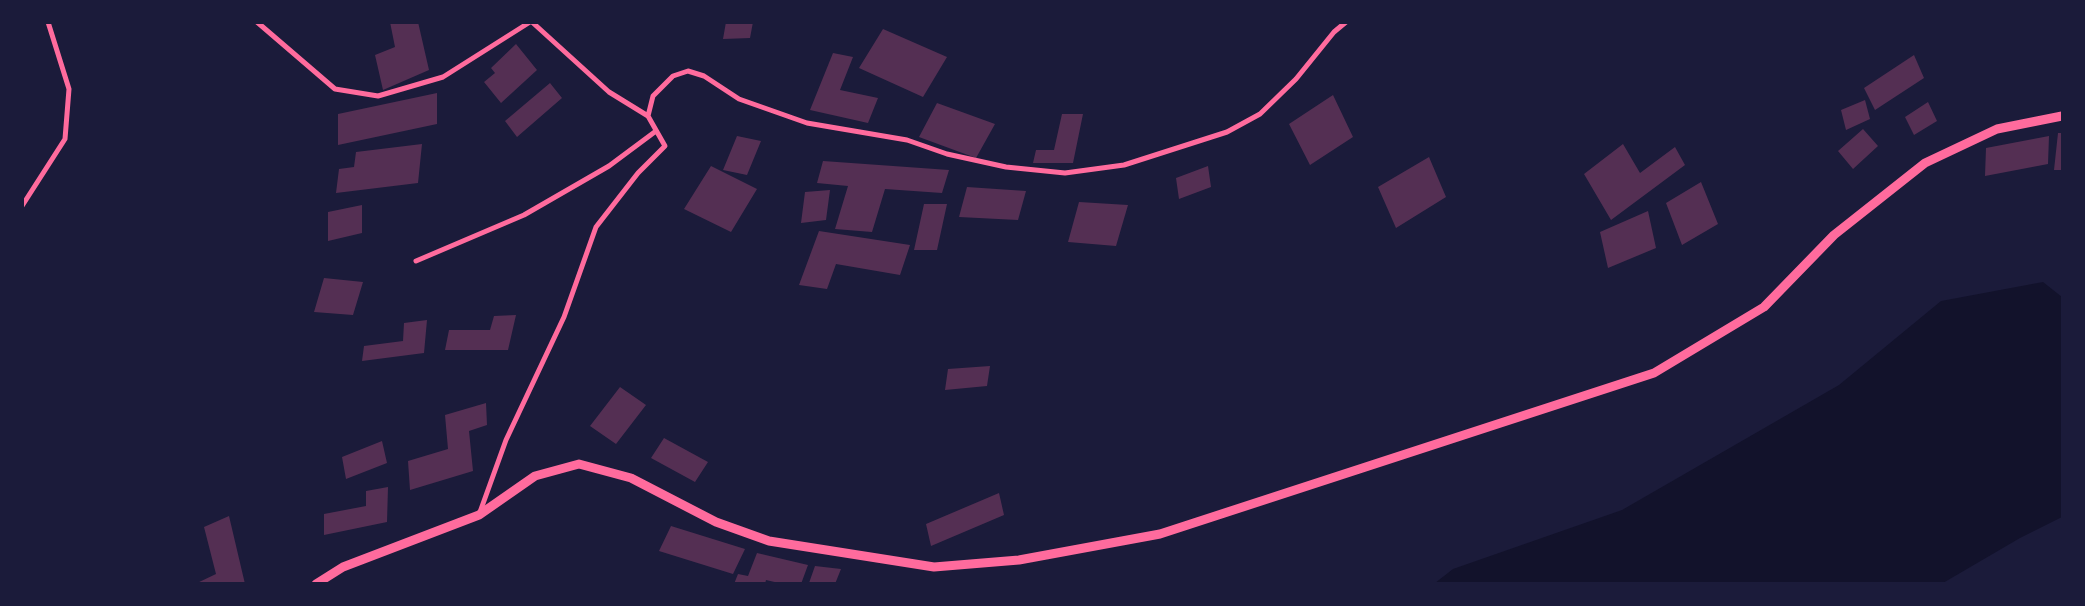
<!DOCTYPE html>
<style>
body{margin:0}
#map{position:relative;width:2085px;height:606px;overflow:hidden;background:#1b1b3a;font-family:Rubik,sans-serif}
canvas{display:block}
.frame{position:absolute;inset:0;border:24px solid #1b1b3a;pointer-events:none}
</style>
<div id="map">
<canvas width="2085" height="606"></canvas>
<div class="frame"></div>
</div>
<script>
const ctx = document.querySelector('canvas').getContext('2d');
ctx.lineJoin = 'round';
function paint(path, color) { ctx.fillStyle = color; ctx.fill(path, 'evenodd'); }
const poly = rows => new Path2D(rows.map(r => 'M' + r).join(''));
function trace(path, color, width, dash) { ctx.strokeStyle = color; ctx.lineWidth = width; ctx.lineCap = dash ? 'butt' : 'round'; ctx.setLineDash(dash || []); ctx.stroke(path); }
const water = poly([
 [2043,282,2062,297,2062,517,2020,538,1943,583,1435,583,1453,569,1622,510,1839,385,1941,301]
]);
const building = poly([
 [390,22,418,22,429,70,383,90,375,55,395,47],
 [726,22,753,22,750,38,723,39],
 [883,29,947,57,923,97,859,68],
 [516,44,537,70,501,103,484,82,495,73,491,68],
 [833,53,853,57,840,90,878,98,868,123,810,110],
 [1914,55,1924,78,1875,110,1864,88],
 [550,83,562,98,517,137,505,121],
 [437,93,437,124,338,145,338,114],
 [1333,95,1353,137,1310,165,1289,124],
 [1865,100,1870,119,1846,130,1841,110],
 [1928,102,1937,121,1914,135,1905,117],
 [937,103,995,124,976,158,919,137],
 [1062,114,1083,114,1073,163,1033,163,1036,150,1054,150],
 [1863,129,1878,146,1853,169,1838,151],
 [2058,133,2062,133,2062,170,2054,170],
 [737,136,761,141,747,175,723,170],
 [2049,136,2048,164,1985,176,1986,148],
 [422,144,418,183,336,193,339,169,354,167,356,152],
 [1623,144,1640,173,1675,147,1685,165,1611,220,1584,174],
 [1429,157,1446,197,1396,228,1378,187],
 [823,161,949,170,942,193,885,189,872,232,835,229,848,186,817,183],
 [711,166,757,189,731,232,684,209],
 [1208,166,1211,187,1179,199,1176,178],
 [1701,182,1718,224,1682,245,1666,203],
 [967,187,1026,191,1018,220,959,217],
 [830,190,826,220,801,223,805,192],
 [1079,202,1128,205,1116,246,1068,242],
 [924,204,947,204,937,250,914,250],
 [362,205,362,233,328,241,328,212],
 [1648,211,1656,248,1608,268,1600,232],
 [819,231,910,245,900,275,836,264,827,289,799,285],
 [324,278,363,282,353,315,314,312],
 [516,315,508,350,445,350,449,330,490,330,494,316],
 [427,320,424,353,362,361,364,346,403,341,404,323],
 [990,366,987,386,945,390,948,369],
 [620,387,646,405,616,444,590,426],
 [486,403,487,425,469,431,473,471,410,490,408,461,448,449,445,415],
 [664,438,708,462,695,482,651,458],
 [382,441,387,463,346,479,342,457],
 [388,487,387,522,324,535,324,514,366,506,366,491],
 [999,493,1004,515,931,546,926,524],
 [229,516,245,584,195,584,216,574,204,527],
 [671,526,745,549,733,574,659,551],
 [757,553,808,565,801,584,783,584,766,580,765,584,734,584,738,574,748,576],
 [815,566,841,569,835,584,809,583]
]);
const minor = poly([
 [257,22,335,89,378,96,443,77,530,22],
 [532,22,609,92,648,116],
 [22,206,65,139,69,89,48,22],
 [416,261,524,215,609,166,656,131],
 [480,512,506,440,564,317,596,227,638,173,665,146,648,116,653,96,673,76,688,71,704,76,739,99,807,123,907,140,947,154,1006,167,1065,173,1124,165,1227,132,1260,114,1296,79,1334,32,1346,22]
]);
const tertiary = poly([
 [316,584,343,567,479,515,535,476,579,464,631,478,716,522,769,541,934,567,1019,560,1160,534,1654,373,1764,307,1834,235,1925,163,1997,129,2062,116]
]);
paint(water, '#12122b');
paint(building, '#542f53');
trace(minor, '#ff6b9d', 5);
trace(tertiary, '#ff6b9d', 9);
</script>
